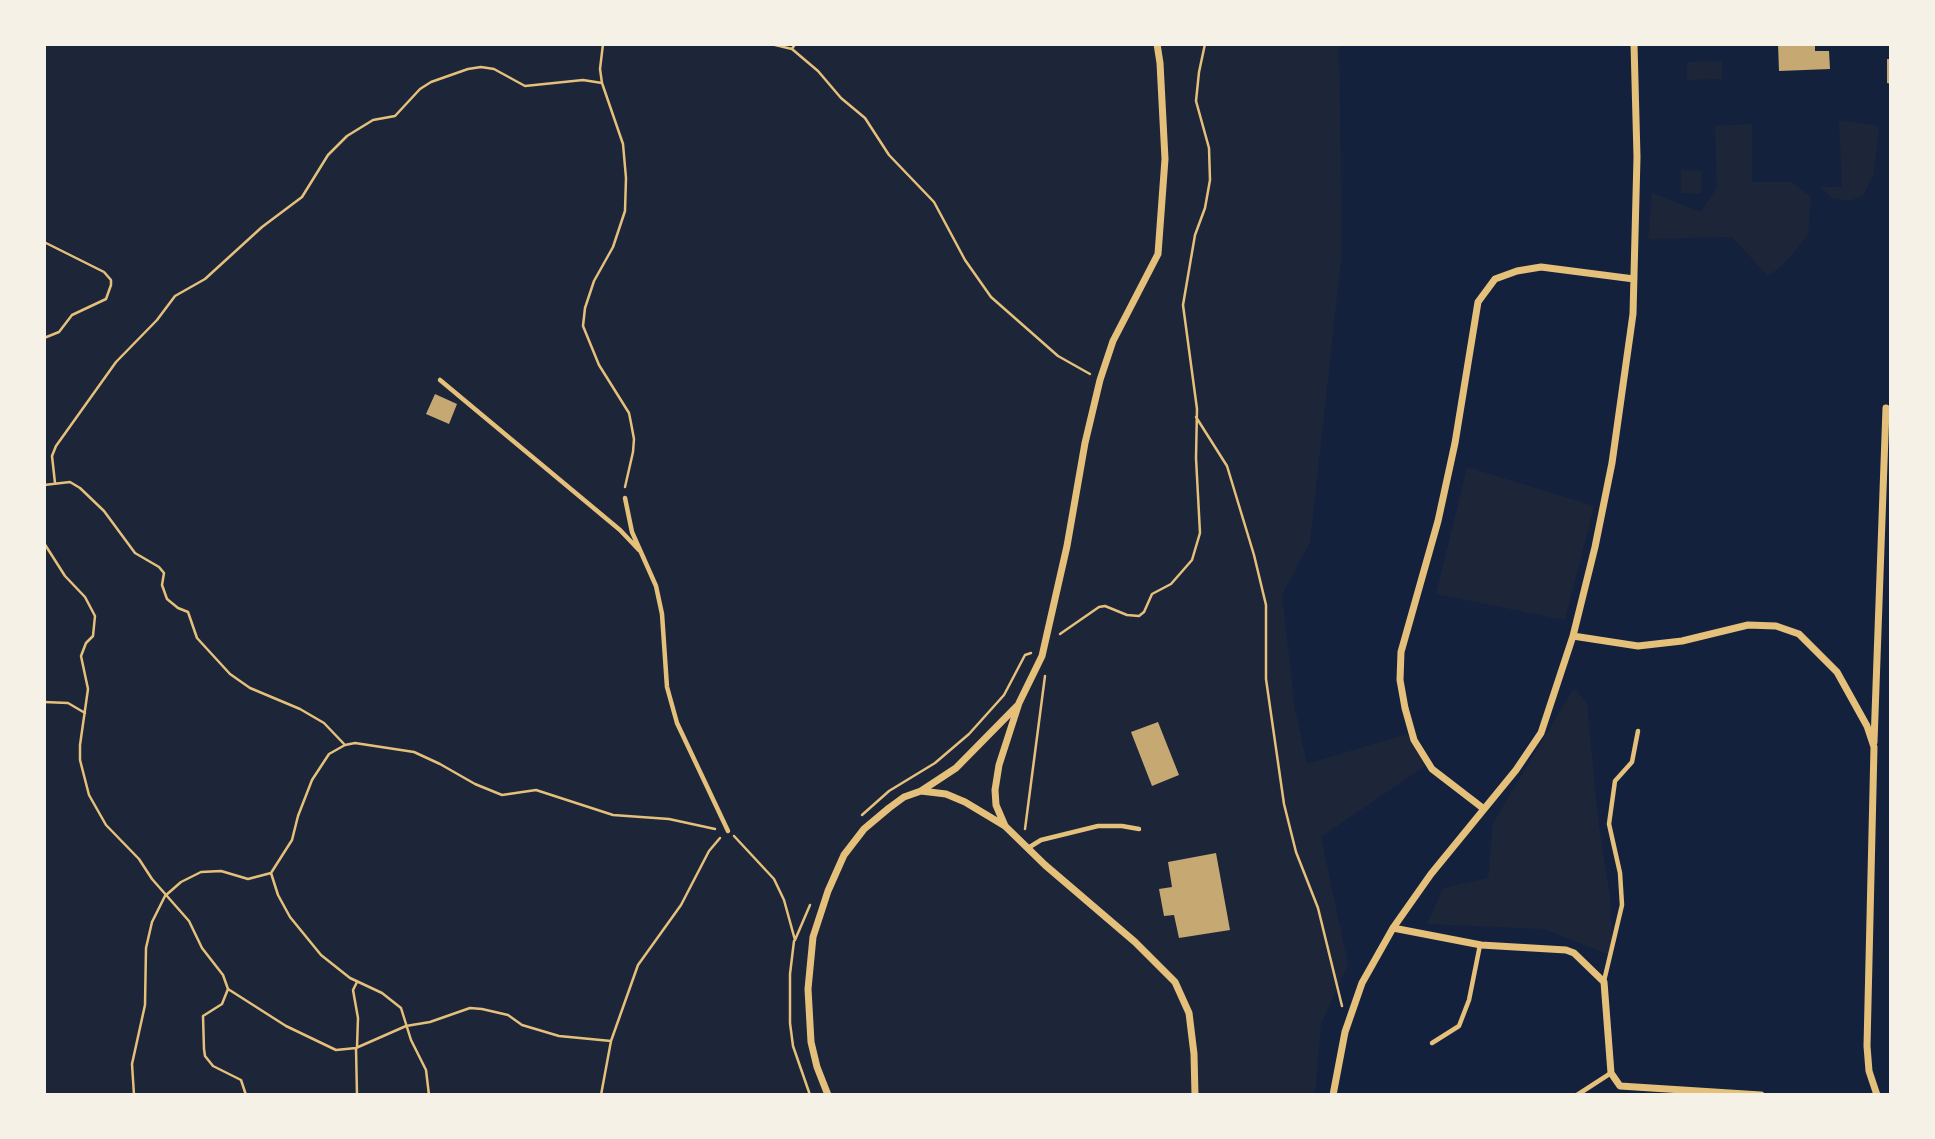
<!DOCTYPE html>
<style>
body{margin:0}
#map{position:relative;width:1935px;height:1139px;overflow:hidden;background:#14213d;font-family:Commissioner,sans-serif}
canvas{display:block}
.frame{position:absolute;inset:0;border:46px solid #f6f1e7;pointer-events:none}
</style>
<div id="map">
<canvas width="1935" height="1139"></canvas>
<div class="frame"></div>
</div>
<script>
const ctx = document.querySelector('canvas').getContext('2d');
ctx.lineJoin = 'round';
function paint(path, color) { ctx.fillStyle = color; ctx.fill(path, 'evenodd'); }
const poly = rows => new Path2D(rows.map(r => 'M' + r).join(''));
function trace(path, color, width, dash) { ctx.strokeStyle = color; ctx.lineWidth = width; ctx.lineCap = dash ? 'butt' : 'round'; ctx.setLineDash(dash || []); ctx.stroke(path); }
const green = poly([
 [44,44,1339,44,1342,252,1310,542,1282,595,1295,709,1307,764,1407,734,1425,766,1321,837,1348,964,1321,1024,1315,1095,44,1095],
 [1722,61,1722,79,1687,80,1687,62],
 [1839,120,1879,126,1874,173,1864,195,1850,201,1832,198,1821,187,1842,187],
 [1752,124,1752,182,1791,182,1811,197,1808,235,1783,265,1768,276,1732,237,1648,239,1652,193,1701,212,1717,187,1715,126],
 [1681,170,1702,171,1701,194,1681,193],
 [1467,467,1594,506,1565,620,1436,594],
 [1574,688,1587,704,1598,819,1610,896,1613,956,1543,929,1427,924,1443,888,1488,878,1493,823]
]);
const building = poly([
 [1778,44,1815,44,1815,51,1829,51,1830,69,1779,71],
 [1887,59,1891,59,1891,84,1887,83],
 [435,394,457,404,449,424,426,414],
 [1158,722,1179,775,1152,786,1131,732],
 [1216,853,1230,930,1179,938,1174,915,1164,916,1159,889,1172,887,1168,862]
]);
const path = poly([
 [603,44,600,69,602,83,623,144,626,178,625,211,613,247,594,281,585,308,583,326,599,365,629,413,631,423,634,439,633,452,625,487],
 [771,44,792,49,795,44],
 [792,49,818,71,841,98,865,118,889,155,934,202,965,260,991,297,1058,356,1090,374],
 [44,242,104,272,111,280,111,285,106,299,72,315,59,332,44,338],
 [1196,417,1227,466,1254,555,1266,605,1266,679,1284,804,1296,852,1318,908,1342,1006],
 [55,483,52,456,56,446,116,362,157,320,175,296,205,279,262,227,302,197,328,155,347,136,373,120,395,116,420,89,431,82,468,69,481,67,494,69,525,86,583,80,602,83],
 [44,485,70,482,80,488,104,511,135,553,159,567,164,573,162,585,167,599,178,608,188,612,197,638,230,674,250,688,300,709,324,723,345,745],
 [44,543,65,576,85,597,95,616,93,636,86,643,81,656,88,689,80,745,80,760,89,795,106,825,139,859,152,879,189,921,202,948,223,975,228,989,286,1026,336,1050,356,1048,406,1026,430,1022,470,1008,482,1009,508,1015,522,1025,559,1036,611,1041],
 [1060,634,1099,607,1105,606,1127,615,1139,616,1144,612,1152,594,1171,584,1192,560,1200,533,1196,458,1197,409,1183,305,1195,235,1205,208,1210,180,1209,148,1196,101,1199,72,1205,44],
 [44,702,68,703,85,713],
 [862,815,889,791,935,763,969,734,1004,695,1025,655,1031,653],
 [1025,829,1045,676],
 [734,836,774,879,784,900,795,940,810,905],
 [271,873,278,895,290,917,321,955,350,978,382,993,401,1008,411,1040,426,1070,429,1095],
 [794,941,790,974,790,1023,793,1046,810,1095],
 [357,982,353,990,358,1018,357,1047],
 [228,989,222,1004,203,1016,204,1049,205,1056,213,1066,241,1080,246,1095],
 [356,1048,357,1095],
 [134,1095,132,1064,145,1005,146,948,152,922,165,896,181,882,201,872,221,871,248,879,271,873,292,840,298,816,312,780,329,754,345,745,355,743,414,752,440,764,475,784,502,795,536,790,613,815,669,819,715,829],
 [601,1095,611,1041,638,965,681,905,709,851,720,838]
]);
const service = poly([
 [440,380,620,530,639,550],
 [625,498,632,532,656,586,662,614,667,687,677,723,728,831],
 [1028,848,1041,840,1098,826,1122,826,1139,829],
 [1604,981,1622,905,1620,873,1609,824,1615,781,1632,762,1638,731],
 [1432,1043,1459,1026,1469,1000,1480,945],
 [1577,1095,1611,1073]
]);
const minor = poly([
 [1573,636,1638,646,1682,641,1748,625,1776,626,1799,634,1837,672,1867,726,1874,747,1867,1046,1869,1071,1877,1095],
 [1874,742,1886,408],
 [921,791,946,794,965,802,1005,826,1045,865,1135,942,1175,982,1189,1013,1194,1054,1195,1095],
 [1484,809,1432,769,1414,740,1405,708,1400,680,1401,652,1438,521,1455,443,1478,302,1495,279,1517,271,1541,267,1634,279],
 [1005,826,996,805,995,790,999,765,1019,703,1042,656,1067,546,1085,443,1100,380,1113,341,1158,254,1165,159,1160,63,1157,44],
 [1393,928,1481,945,1566,950,1574,953,1604,982,1611,1073,1620,1086,1761,1095],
 [828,1095,817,1067,811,1042,808,989,813,937,828,891,844,855,864,829,889,808,904,797,921,791,956,768,1017,706],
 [1333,1095,1345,1032,1362,983,1393,928,1431,874,1516,770,1541,733,1573,636,1595,547,1612,463,1633,314,1637,157,1634,44]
]);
paint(green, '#1d2539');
paint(building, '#c6a872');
trace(path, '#e5c07b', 2.5);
trace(service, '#e5c07b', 4.5);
trace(minor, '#e5c07b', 7);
</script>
